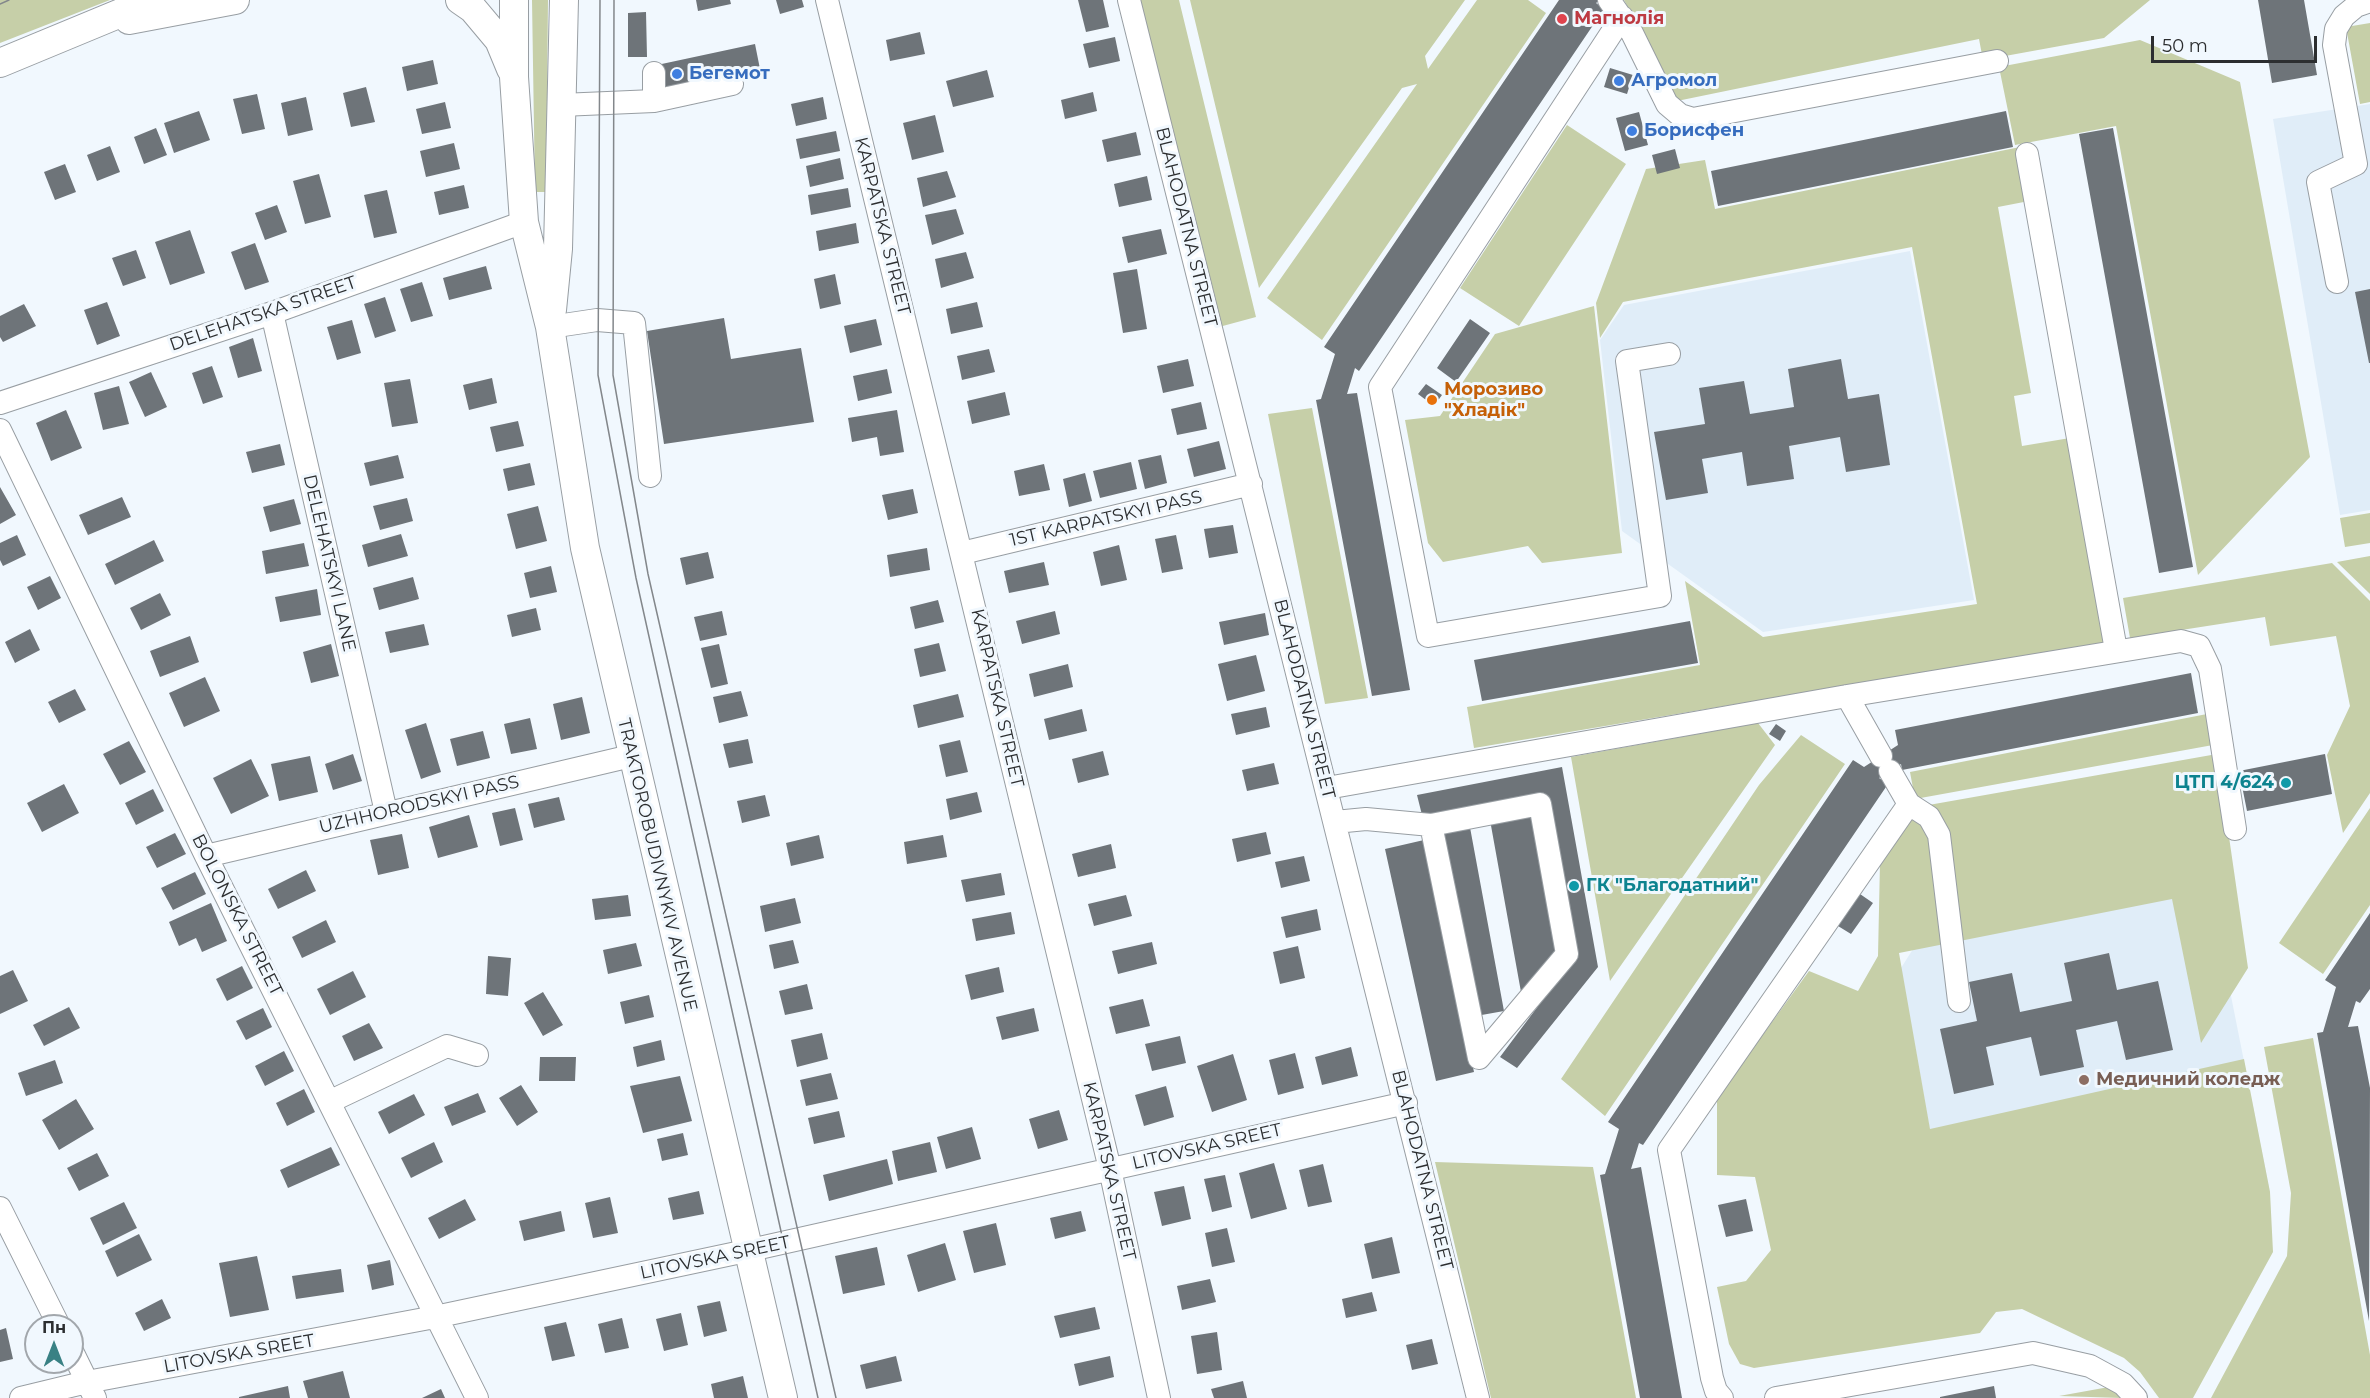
<!DOCTYPE html>
<meta charset="utf-8">
<style>
body{margin:0}
#map{position:relative;width:2370px;height:1398px;overflow:hidden;background:#f1f8fe;font-family:Montserrat,sans-serif}
canvas{display:block}
.north{position:absolute;left:24px;top:1314px;width:60px;height:60px;box-sizing:border-box;background:#f1f8fe;border:2px solid #a2a7ac;border-radius:50%;rotate:0deg;font-size:16px;font-weight:700;line-height:24px;text-align:center;color:#2c2e30}
.north::after{content:'';display:block;margin:auto;width:21px;height:27px;background:#398184;clip-path:polygon(50% 0,100% 100%,50% 72%,0 100%)}
.scale{position:absolute;left:2151px;top:36px;width:166px;height:27px;box-sizing:border-box;border:3px solid #2c2e30;border-top:0;padding-left:8px;font-size:18px;line-height:21px;white-space:nowrap;color:#2c2e30;-webkit-text-stroke:4px #f1f8fe;paint-order:stroke}
</style>
<div id="map">
<canvas width="2370" height="1398"></canvas>
<div class="north">Пн</div>
<div class="scale">50 m</div>
</div>
<script>
const ctx = document.querySelector('canvas').getContext('2d');
ctx.lineJoin = 'round';
function paint(path, color) { ctx.fillStyle = color; ctx.fill(path, 'evenodd'); }
const poly = rows => new Path2D(rows.map(r => 'M' + r).join(''));
function trace(path, color, width, dash) { ctx.strokeStyle = color; ctx.lineWidth = width; ctx.lineCap = dash ? 'butt' : 'round'; ctx.setLineDash(dash || []); ctx.stroke(path); }
function drawText(font, color, halo, rows, align = 'center') {
  ctx.font = font + ' Montserrat,sans-serif'; ctx.lineWidth = 6; ctx.setLineDash([]); ctx.textBaseline = 'middle'; ctx.strokeStyle = halo; ctx.fillStyle = color; for (const [text, x, y, turn = 0] of rows) {
    ctx.save(); ctx.translate(x, y); ctx.rotate((+turn || 0) * Math.PI / 180); ctx.textAlign = isNaN(turn) ? turn : align; if (halo) ctx.strokeText(text, 0, 0); ctx.fillText(text, 0, 0); ctx.restore();
  }
}
const built = poly([
 [2370,104,2370,510,2340,515,2273,119],
 [1910,251,1974,600,1763,632,1622,531,1600,340,1624,305],
 [2199,835,2270,1192,1952,1255,1901,968,1955,883]
]);
const green = poly([
 [0,0,110,0,0,43],
 [532,0,548,0,546,192,535,192],
 [1136,0,1179,0,1256,317,1219,327],
 [1190,0,1465,0,1425,56,1428,69,1477,0,1528,0,1546,13,1322,340,1267,298,1417,84,1402,88,1259,288],
 [1624,0,2150,0,2104,38,1983,60,1979,39,1677,101],
 [2370,23,2370,102,2360,104,2346,27],
 [2140,40,2240,82,2310,457,2198,575,2116,126,2015,145,1999,67],
 [1567,125,1626,164,1519,326,1460,288],
 [2020,147,2029,201,1998,207,2031,393,2014,396,2022,446,2070,438,2106,642,1474,748,1467,707,1700,665,1685,581,1763,637,1977,604,1912,247,1623,302,1600,338,1596,303,1646,169,1705,160,1715,209],
 [1594,306,1622,553,1542,563,1528,546,1443,562,1428,543,1405,420,1440,416,1495,334],
 [1312,408,1368,698,1325,704,1268,414],
 [2370,513,2370,543,2345,547,2340,518],
 [2370,556,2370,594,2337,562],
 [2332,563,2370,601,2370,793,2343,833,2327,755,2350,706,2336,636,2270,646,2265,617,2130,638,2123,598],
 [2207,714,2213,745,1915,799,1910,772],
 [1758,723,1775,745,1610,981,1571,757],
 [1801,735,1845,764,1605,1116,1561,1079,1759,785],
 [2217,754,2248,968,2201,1043,2172,899,1899,953,1930,1129,2244,1059,2270,1192,2273,1252,2193,1398,2159,1398,2140,1372,2124,1358,2022,1309,1996,1312,1980,1333,1754,1368,1740,1364,1729,1344,1717,1287,1746,1281,1771,1250,1755,1177,1717,1175,1717,1098,1809,971,1858,991,1878,956,1880,862,1912,818,1923,806],
 [2370,808,2370,905,2323,974,2279,943],
 [2313,1038,2370,1355,2370,1398,2211,1398,2287,1256,2291,1193,2264,1047],
 [1435,1162,1593,1167,1636,1398,1491,1398],
 [2120,1385,2122,1398,2059,1396]
]);
const building = poly([
 [696,0,730,0,731,4,698,11],
 [776,0,802,0,804,7,780,14],
 [1078,0,1103,0,1109,27,1086,32],
 [1559,0,1600,0,1596,3,1604,9,1359,371,1355,368,1347,394,1357,393,1410,690,1372,696,1316,400,1321,399,1335,354,1324,347],
 [2258,0,2304,0,2317,75,2272,83],
 [646,12,647,57,628,57,628,13],
 [920,32,925,54,890,61,886,40],
 [1115,37,1120,61,1089,68,1083,44],
 [755,44,760,69,663,91,657,65],
 [433,60,438,84,407,91,402,67],
 [1610,68,1633,75,1627,94,1604,87],
 [987,70,994,97,953,107,946,81],
 [366,87,375,122,351,127,343,93],
 [1093,92,1097,111,1065,119,1061,100],
 [257,94,265,129,242,134,233,99],
 [306,97,313,130,288,136,281,103],
 [823,97,827,119,796,126,791,104],
 [445,102,451,128,422,134,416,109],
 [199,111,210,140,174,153,164,123],
 [2006,111,2013,147,1718,206,1711,171],
 [1639,112,1648,145,1625,151,1616,118],
 [935,115,944,152,912,160,903,123],
 [156,128,167,155,144,164,134,137],
 [2113,128,2193,567,2159,573,2079,134],
 [836,131,840,151,800,159,796,139],
 [1136,132,1141,155,1107,162,1102,140],
 [454,143,460,169,426,177,420,151],
 [110,146,120,172,97,181,87,155],
 [1675,149,1680,168,1657,174,1652,155],
 [840,158,844,179,810,187,806,166],
 [65,164,76,192,55,200,44,172],
 [947,171,956,197,923,207,917,178],
 [319,174,331,217,305,224,293,181],
 [1147,176,1152,200,1119,207,1114,184],
 [464,185,469,208,439,215,434,192],
 [848,188,851,207,811,215,808,195],
 [387,190,397,233,374,238,364,195],
 [277,205,287,232,265,240,255,213],
 [956,209,964,234,932,245,925,215],
 [856,223,859,243,819,251,816,231],
 [1161,229,1167,254,1128,263,1122,237],
 [190,230,205,273,170,285,155,242],
 [255,243,269,282,245,290,231,252],
 [136,250,146,278,123,286,112,258],
 [966,252,974,278,941,288,935,259],
 [486,266,492,289,449,300,443,278],
 [1137,269,1147,329,1123,333,1113,273],
 [835,274,841,304,820,309,814,279],
 [422,282,433,316,411,322,400,289],
 [2370,289,2370,363,2369,363,2355,292],
 [385,297,396,331,375,338,364,304],
 [107,302,120,336,97,345,84,310],
 [977,302,983,327,951,334,946,309],
 [24,304,36,326,3,342,0,337,0,316],
 [724,318,731,359,801,348,814,422,664,444,647,331],
 [876,319,882,345,850,353,844,326],
 [1470,319,1490,333,1456,382,1437,368],
 [352,320,361,353,337,360,327,327],
 [253,338,262,371,238,378,229,347],
 [989,349,995,372,962,380,957,356],
 [1188,359,1194,386,1163,393,1157,366],
 [1841,359,1848,399,1879,394,1890,465,1846,472,1840,437,1789,446,1794,479,1747,486,1742,452,1702,459,1708,493,1666,500,1654,432,1705,424,1699,388,1744,381,1750,414,1794,407,1788,369],
 [212,366,223,397,203,404,192,373],
 [887,369,892,393,858,401,853,376],
 [151,372,167,407,145,417,129,382],
 [492,378,497,403,469,410,463,385],
 [410,379,418,423,392,427,384,383],
 [1426,384,1442,395,1434,406,1418,394],
 [119,386,129,424,103,430,94,393],
 [1005,392,1010,415,972,424,967,401],
 [1201,402,1207,429,1177,435,1171,409],
 [66,410,82,448,51,461,36,423],
 [897,410,904,452,880,456,877,437,852,442,848,418],
 [518,421,524,446,496,452,490,427],
 [1219,441,1226,469,1194,477,1187,449],
 [280,444,285,465,252,473,246,452],
 [398,455,404,478,370,486,364,463],
 [1161,455,1167,483,1145,489,1138,460],
 [1131,462,1137,489,1100,498,1093,471],
 [530,463,535,485,508,491,503,469],
 [1044,464,1050,490,1019,496,1014,471],
 [1085,473,1092,501,1069,507,1063,479],
 [0,487,16,515,0,524],
 [913,489,918,513,888,520,882,495],
 [122,497,131,517,88,535,79,515],
 [407,498,413,521,380,530,373,506],
 [294,499,301,524,270,532,263,507],
 [538,506,547,541,516,549,507,514],
 [1233,525,1238,553,1209,558,1204,529],
 [401,534,408,556,368,567,362,545],
 [17,535,26,555,3,566,0,560,0,543],
 [1176,535,1183,569,1162,573,1155,539],
 [154,540,164,561,115,585,105,564],
 [304,543,309,566,266,574,262,551],
 [1119,545,1127,580,1101,586,1093,552],
 [927,548,930,570,890,577,887,555],
 [708,552,714,578,686,585,680,558],
 [1044,562,1049,585,1009,593,1004,571],
 [551,566,557,592,530,598,524,573],
 [50,576,61,598,38,610,27,587],
 [413,577,419,599,379,610,373,588],
 [317,589,321,615,280,622,275,597],
 [160,593,171,615,141,630,130,608],
 [938,600,944,622,915,629,910,607],
 [536,608,541,630,512,637,507,615],
 [722,611,727,635,700,641,694,617],
 [1055,611,1060,634,1022,644,1016,621],
 [1265,613,1269,635,1224,645,1219,622],
 [1690,621,1698,663,1482,701,1474,660],
 [424,624,429,645,390,653,385,632],
 [30,629,40,650,15,663,5,642],
 [190,636,199,662,160,677,150,651],
 [939,643,946,671,920,677,914,649],
 [331,644,339,676,311,683,303,652],
 [719,644,728,684,711,688,701,648],
 [1256,655,1265,691,1227,701,1218,664],
 [1068,664,1073,687,1034,697,1029,674],
 [2191,673,2198,713,1902,770,1901,764,1879,778,1888,784,1643,1145,1639,1143,1631,1169,1641,1167,1682,1398,1640,1398,1600,1175,1605,1174,1619,1129,1608,1122,1853,760,1864,767,1898,745,1895,730],
 [205,677,220,711,184,727,169,693],
 [75,689,86,710,59,723,48,702],
 [741,691,748,716,719,723,713,697],
 [958,694,964,717,918,728,913,705],
 [582,697,590,733,561,740,553,704],
 [1266,707,1270,727,1236,735,1231,714],
 [1082,709,1087,731,1049,740,1044,719],
 [530,718,537,749,511,754,504,724],
 [426,723,441,772,421,779,405,730],
 [1776,724,1786,731,1780,741,1769,734],
 [483,731,490,758,457,766,450,739],
 [748,739,753,763,729,768,723,744],
 [960,740,968,772,946,777,939,745],
 [129,741,146,772,120,785,103,754],
 [1103,751,1109,775,1078,783,1072,759],
 [353,754,362,781,333,790,325,764],
 [2325,754,2332,794,2247,811,2239,771],
 [310,756,318,792,279,801,271,764],
 [251,759,269,796,231,814,213,778],
 [1274,763,1279,784,1247,791,1242,770],
 [1562,767,1598,967,1517,1068,1500,1057,1577,954,1546,794,1423,819,1417,795],
 [64,784,79,813,42,832,27,803],
 [153,789,164,811,136,825,125,803],
 [977,792,982,812,950,820,946,799],
 [765,795,770,816,742,823,737,801],
 [559,797,565,820,534,828,528,804],
 [515,808,523,840,500,846,492,813],
 [1535,811,1558,957,1521,992,1490,820],
 [469,815,478,847,438,858,429,827],
 [1469,822,1504,1011,1476,1016,1442,828],
 [1266,832,1271,854,1237,862,1232,839],
 [175,833,186,854,157,868,146,847],
 [402,834,409,868,378,875,370,840],
 [819,835,824,858,791,866,786,843],
 [943,835,947,857,907,864,904,842],
 [1424,840,1474,1072,1436,1081,1385,849],
 [1111,844,1116,868,1078,877,1072,854],
 [1304,856,1310,881,1281,888,1275,862],
 [306,870,316,891,278,909,268,889],
 [195,872,206,894,173,910,161,888],
 [1001,873,1005,895,966,902,961,880],
 [1860,894,1873,903,1851,934,1838,926],
 [628,895,631,916,595,920,592,899],
 [1126,895,1132,916,1094,926,1088,904],
 [795,898,801,923,765,932,760,906],
 [211,903,227,941,202,952,196,938,179,946,169,922],
 [1317,909,1321,930,1286,938,1281,917],
 [1011,912,1015,934,976,941,972,919],
 [2370,913,2370,989,2360,1003,2356,1001,2348,1027,2358,1026,2370,1088,2369,1321,2317,1033,2323,1032,2336,987,2325,980],
 [326,920,336,942,302,958,292,937],
 [793,940,799,963,774,969,769,945],
 [1152,942,1157,964,1118,974,1112,951],
 [636,943,642,966,608,974,603,950],
 [1298,946,1305,978,1280,984,1273,952],
 [2109,953,2117,990,2158,981,2173,1050,2126,1060,2117,1021,2076,1030,2084,1067,2040,1076,2031,1037,1986,1047,1994,1085,1954,1094,1940,1029,1977,1021,1969,982,2012,973,2020,1012,2072,1001,2064,963],
 [488,956,511,958,508,996,486,994],
 [242,966,253,988,227,1001,216,979],
 [999,967,1004,992,971,1000,965,975],
 [13,970,28,1001,0,1014,0,976],
 [353,971,366,997,330,1015,317,989],
 [807,984,813,1009,785,1015,779,991],
 [543,992,563,1025,543,1036,524,1003],
 [649,995,654,1017,625,1024,620,1002],
 [1143,999,1150,1026,1116,1034,1109,1007],
 [69,1007,80,1028,44,1046,33,1025],
 [263,1008,272,1027,246,1040,236,1021],
 [1034,1008,1039,1031,1002,1040,996,1017],
 [369,1023,383,1048,354,1061,342,1036],
 [822,1033,828,1059,797,1067,791,1040],
 [1180,1036,1186,1063,1152,1071,1145,1044],
 [661,1040,665,1060,637,1067,633,1047],
 [1351,1047,1358,1076,1322,1085,1315,1057],
 [284,1051,294,1071,265,1086,255,1066],
 [1295,1053,1304,1088,1278,1095,1269,1060],
 [1233,1054,1247,1100,1212,1112,1197,1066],
 [540,1057,576,1057,575,1081,539,1081],
 [55,1060,63,1083,26,1096,18,1073],
 [831,1073,838,1099,806,1106,800,1080],
 [680,1076,692,1121,643,1133,630,1086],
 [521,1085,538,1112,517,1126,499,1098],
 [1166,1086,1174,1117,1144,1126,1135,1095],
 [304,1089,315,1112,287,1126,276,1103],
 [478,1093,486,1112,452,1126,444,1107],
 [414,1094,425,1115,389,1134,378,1112],
 [76,1099,94,1129,59,1150,42,1120],
 [1059,1110,1068,1140,1038,1149,1029,1119],
 [839,1111,845,1137,814,1144,808,1118],
 [972,1127,981,1159,946,1169,937,1137],
 [683,1133,688,1155,662,1161,657,1139],
 [434,1142,443,1162,411,1178,401,1158],
 [930,1142,937,1172,898,1181,892,1151],
 [331,1147,340,1165,288,1188,280,1170],
 [97,1153,109,1176,79,1191,67,1168],
 [887,1159,893,1184,829,1201,823,1175],
 [1274,1163,1287,1209,1251,1219,1239,1173],
 [1323,1164,1332,1202,1308,1207,1299,1170],
 [1225,1175,1232,1207,1212,1212,1204,1179],
 [1184,1186,1191,1219,1162,1226,1154,1192],
 [699,1191,704,1214,673,1220,668,1198],
 [610,1197,618,1233,593,1238,585,1203],
 [465,1199,476,1220,439,1239,428,1218],
 [1746,1199,1753,1231,1726,1237,1718,1205],
 [124,1202,137,1228,103,1245,90,1218],
 [561,1211,565,1231,524,1241,519,1221],
 [1081,1211,1086,1231,1055,1239,1050,1218],
 [996,1223,1006,1265,974,1273,963,1231],
 [1227,1228,1235,1262,1212,1267,1205,1233],
 [139,1234,152,1260,117,1277,105,1251],
 [1392,1237,1400,1273,1372,1279,1364,1244],
 [945,1243,956,1280,918,1292,907,1255],
 [877,1247,885,1285,843,1294,835,1256],
 [257,1256,269,1310,230,1317,219,1263],
 [390,1260,394,1285,372,1290,367,1265],
 [341,1269,344,1292,296,1299,292,1276],
 [1210,1279,1216,1302,1182,1310,1177,1286],
 [1372,1292,1377,1311,1346,1318,1342,1299],
 [162,1299,171,1318,144,1331,135,1313],
 [720,1301,727,1331,704,1337,697,1306],
 [1095,1307,1100,1329,1060,1338,1054,1316],
 [681,1313,688,1345,664,1351,656,1319],
 [622,1318,629,1348,605,1353,598,1324],
 [566,1322,575,1356,552,1361,544,1327],
 [6,1328,13,1359,0,1362,0,1330],
 [1217,1332,1222,1370,1197,1374,1191,1336],
 [1432,1339,1438,1364,1412,1370,1406,1345],
 [896,1356,902,1381,866,1389,860,1365],
 [1110,1356,1114,1377,1079,1386,1074,1364],
 [343,1371,350,1398,308,1398,303,1381],
 [743,1376,748,1398,714,1398,711,1384],
 [1243,1381,1247,1398,1214,1398,1211,1389],
 [288,1386,290,1398,239,1398,239,1397],
 [1994,1386,1996,1398,1940,1398,1940,1397],
 [441,1389,445,1398,422,1398]
]);
const minor = poly([
 [827,0,1110,1169,1159,1398],
 [1129,0,1478,1398],
 [1609,0,1632,33,1667,104,1680,115,1693,119,1997,61],
 [1622,17,1380,387,1428,636,1660,596,1627,361,1669,354],
 [654,73,654,101,732,84],
 [561,105,654,101],
 [2027,154,2116,650],
 [2337,282,2318,182,2356,164,2334,45,2336,29,2344,16,2356,6,2370,1],
 [272,313,386,812],
 [550,327,597,320,634,323,650,476],
 [0,403,272,313,524,222],
 [0,430,206,856,477,1398],
 [962,553,1251,484],
 [1847,696,1881,756],
 [1327,788,1847,696,2181,641,2199,646,2210,669,2235,829],
 [1909,804,1929,817,1939,835,1959,1001],
 [1335,822,1366,819,1431,825,1540,804,1567,954,1479,1058,1431,825],
 [206,856,631,756],
 [331,1101,447,1046,477,1055],
 [0,1208,59,1326],
 [72,1351,95,1398],
 [21,1398,87,1382,435,1317,746,1251,1406,1103],
 [1722,1398,1716,1391,1712,1378,1669,1150,1909,804,1890,771],
 [1776,1398,2033,1353,2090,1366,2123,1384,2136,1398]
]);
const major = poly([
 [460,0,473,9,499,40,511,69],
 [514,0,514,77,524,222,550,327,585,548,783,1398],
 [129,20,235,0],
 [0,63,152,0],
 [552,310,558,249,564,0]
]);
const tram = poly([
 [600,0,598,375,636,578,818,1398],
 [614,0,613,375,648,574,836,1398],
 [0,4,9,0]
]);
const markers = [
 [1562,19,6,"#e0444e"],
 [677,74,6,"#3f7fe0"],
 [1619,81,6,"#3f7fe0"],
 [1632,131,6,"#3f7fe0"],
 [1432,400,6,"#e8710a"],
 [2286,783,6,"#0f9aa8"],
 [1574,886,6,"#0f9aa8"],
 [2084,1080,6,"#8d6e63"]
];
const healthNames = [
 ["Магнолія",1574,19]
];
const shopNames = [
 ["Бегемот",689,74],
 ["Агромол",1631,81],
 ["Борисфен",1644,131]
];
const streetNames = [
 ["KARPATSKA STREET",882,226,76],
 ["BLAHODATNA STREET",1186,227,76],
 ["DELEHATSKA STREET",263,314,-19],
 ["1ST KARPATSKYI PASS",1106,519,-13],
 ["DELEHATSKYI LANE",329,563,77],
 ["KARPATSKA STREET",997,698,77],
 ["BLAHODATNA STREET",1304,699,76],
 ["UZHHORODSKYI PASS",419,805,-13],
 ["TRAKTOROBUDIVNYKIV AVENUE",657,865,77],
 ["BOLONSKA STREET",237,915,63],
 ["LITOVSKA SREET",1207,1147,-13],
 ["BLAHODATNA STREET",1422,1170,76],
 ["KARPATSKA STREET",1109,1171,77],
 ["LITOVSKA SREET",715,1258,-12],
 ["LITOVSKA SREET",239,1354,-10]
];
const foodNames = [
 ["Морозиво",1444,390],
 ["\"Хладік\"",1444,411]
];
const cultureNames = [
 ["ЦТП 4/624",2274,783],
 ["ГК \"Благодатний\"",1586,886,"left"]
];
const educationNames = [
 ["Медичний коледж",2096,1080]
];
paint(built, '#e0edf8');
paint(green, '#c6cfa8');
paint(building, '#6e7479');
trace(minor, '#989ea3', 24);
trace(major, '#989ea3', 30);
trace(minor, '#fff', 22);
trace(major, '#fff', 28);
trace(tram, '#83878b', 1.5);
for (const [x, y, r, color] of markers) { const dot = new Path2D(); dot.arc(x, y, r, 0, 2 * Math.PI); ctx.fillStyle = color; ctx.fill(dot); trace(dot, '#f1f8fe', 2); }
drawText('bold 18px', '#be3a42', '#f1f8fe', healthNames, 'left');
drawText('bold 18px', '#366cbe', '#f1f8fe', shopNames, 'left');
drawText('18px', '#2c2e30', '#f1f8fe', streetNames);
drawText('bold 18px', '#c56008', '#f1f8fe', foodNames, 'left');
drawText('bold 18px', '#0d838f', '#f1f8fe', cultureNames, 'right');
drawText('bold 18px', '#785e54', '#f1f8fe', educationNames, 'left');
</script>
